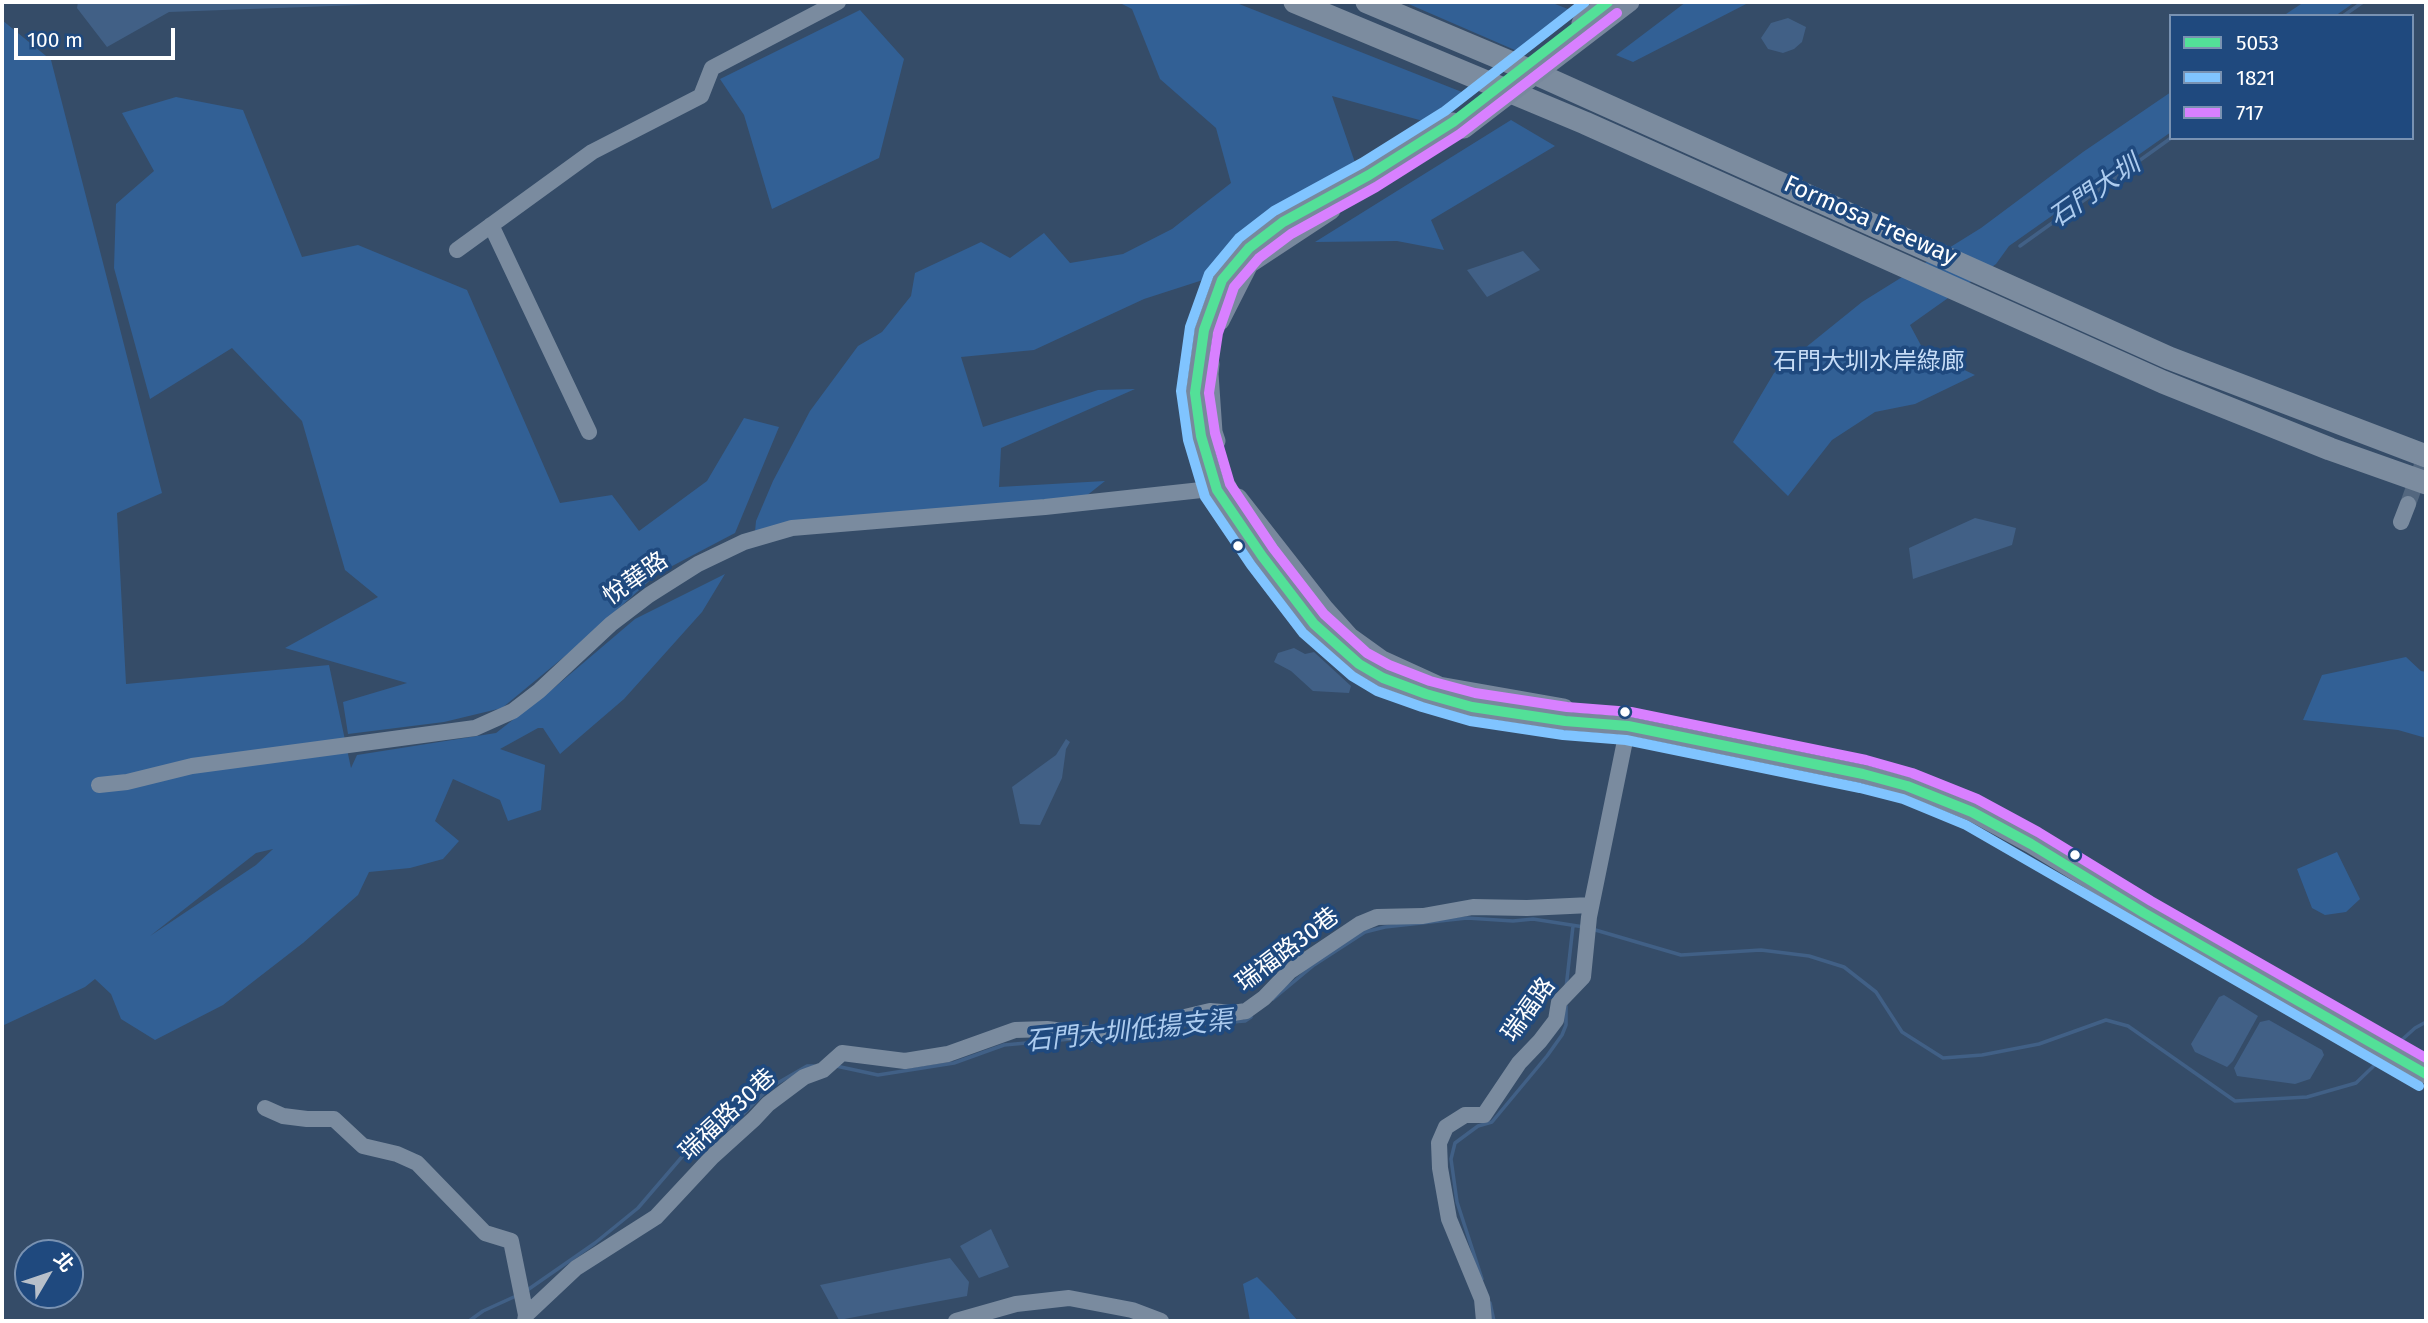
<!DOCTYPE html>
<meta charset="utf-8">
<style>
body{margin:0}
#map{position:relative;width:2428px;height:1323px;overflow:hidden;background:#354c68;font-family:"Fira Sans","Noto Sans TC",sans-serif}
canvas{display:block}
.frame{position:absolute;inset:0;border:4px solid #fff;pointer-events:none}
.legend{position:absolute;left:2169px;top:14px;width:245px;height:126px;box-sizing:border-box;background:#1f497e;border:2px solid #7992b2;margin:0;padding:9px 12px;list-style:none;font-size:21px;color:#fff}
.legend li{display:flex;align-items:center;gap:14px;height:35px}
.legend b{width:35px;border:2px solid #7992b2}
.north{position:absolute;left:14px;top:1239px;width:70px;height:70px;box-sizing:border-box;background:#1f497e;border:2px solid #7992b2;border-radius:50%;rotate:51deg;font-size:19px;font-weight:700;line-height:28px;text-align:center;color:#fff}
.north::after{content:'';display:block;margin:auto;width:24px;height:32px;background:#b8c0ca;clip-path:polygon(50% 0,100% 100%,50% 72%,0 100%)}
.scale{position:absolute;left:14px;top:28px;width:161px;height:32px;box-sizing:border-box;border:4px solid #fff;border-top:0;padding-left:9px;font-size:21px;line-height:24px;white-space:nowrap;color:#fff;-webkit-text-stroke:5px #1f497e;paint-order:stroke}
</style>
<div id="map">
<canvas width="2428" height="1323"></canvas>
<div class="frame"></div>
<ul class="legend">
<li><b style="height:9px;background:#53e098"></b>5053</li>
<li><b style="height:9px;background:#80c4ff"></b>1821</li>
<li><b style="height:9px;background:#d880ff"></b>717</li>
</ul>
<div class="north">北</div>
<div class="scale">100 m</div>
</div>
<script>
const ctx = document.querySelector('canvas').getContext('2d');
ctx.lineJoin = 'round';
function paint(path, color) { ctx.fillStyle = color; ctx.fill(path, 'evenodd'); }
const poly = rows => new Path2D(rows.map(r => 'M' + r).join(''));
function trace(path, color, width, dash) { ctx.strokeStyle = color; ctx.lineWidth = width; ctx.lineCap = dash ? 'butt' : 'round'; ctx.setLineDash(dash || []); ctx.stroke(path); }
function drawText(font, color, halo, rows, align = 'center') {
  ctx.font = font + ' "Fira Sans","Noto Sans TC",sans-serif'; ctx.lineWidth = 7; ctx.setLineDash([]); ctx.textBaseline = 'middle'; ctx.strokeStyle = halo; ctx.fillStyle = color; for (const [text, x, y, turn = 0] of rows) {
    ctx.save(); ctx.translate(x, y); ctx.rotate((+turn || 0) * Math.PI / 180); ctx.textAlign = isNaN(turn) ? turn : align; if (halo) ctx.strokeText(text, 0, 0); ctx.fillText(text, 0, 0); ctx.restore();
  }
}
const green = poly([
 [1118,2,1234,2,1467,94,1434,124,1332,96,1360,177,1232,254,1209,278,1144,299,1034,350,961,357,983,427,1098,390,1135,389,1001,448,999,487,1105,481,1085,497,755,532,756,521,773,481,810,411,858,346,882,332,911,296,915,273,981,242,1010,258,1044,233,1070,263,1123,254,1172,229,1231,183,1216,128,1160,79,1132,9],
 [1404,2,1550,2,1573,11,1524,54],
 [1686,2,1750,2,1633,62,1616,55],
 [2304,2,2355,2,2335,16,2283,16],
 [860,10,904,59,879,158,772,209,744,115,720,79],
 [2,20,51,60,162,493,117,513,126,684,329,665,351,768,357,755,496,733,555,687,635,619,725,574,702,612,624,699,560,754,543,728,538,728,500,749,545,765,541,810,508,821,500,800,453,779,435,821,459,841,443,859,410,868,369,872,358,895,303,943,223,1005,155,1040,121,1019,111,994,95,979,85,987,2,1026],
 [273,849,256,865,150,936,256,853],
 [2171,92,2171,132,2009,246,1996,264,1910,325,1924,351,1975,375,1915,404,1875,412,1832,440,1788,496,1733,442,1774,373,1862,302,1981,228,2083,152],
 [176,97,243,110,302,257,358,245,467,290,560,503,612,495,639,531,707,481,744,418,779,427,735,533,657,574,570,652,502,708,444,722,348,734,343,702,407,683,285,648,378,597,345,570,302,421,232,348,150,399,114,268,116,204,154,171,122,113],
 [1511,120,1555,146,1431,220,1444,250,1397,241,1315,242],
 [2406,657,2421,671,2426,672,2426,738,2398,730,2303,720,2322,675],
 [2337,852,2360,899,2346,912,2325,915,2312,908,2297,869],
 [1257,1277,1273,1293,1298,1321,1250,1321,1243,1284]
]);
const water = poly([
 [78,2,441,2,169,12,107,47,77,8],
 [1788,18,1806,27,1802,42,1794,49,1783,53,1768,49,1761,38,1771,23],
 [1523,251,1540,270,1487,297,1467,270],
 [1975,518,2016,528,2012,545,1913,579,1909,548],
 [1294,648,1305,654,1314,652,1351,686,1349,693,1313,691,1291,671,1274,662,1278,653],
 [1066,739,1070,742,1066,749,1062,778,1040,825,1020,824,1012,787,1056,755],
 [2224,995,2258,1016,2233,1061,2227,1067,2195,1052,2191,1044,2219,997],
 [2269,1020,2322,1050,2324,1055,2310,1079,2295,1084,2237,1076,2234,1068,2260,1022],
 [991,1229,1009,1267,979,1278,960,1246],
 [950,1258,969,1282,967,1296,839,1320,820,1285]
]);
const stream = poly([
 [2343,16,2363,2],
 [2020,246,2171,138],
 [1592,929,1681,955,1761,950,1809,956,1844,967,1876,992,1902,1032,1943,1058,1982,1055,2039,1044,2106,1020,2128,1026,2235,1101,2307,1097,2356,1083,2383,1057],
 [1566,988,1573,926],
 [1273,999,1314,965,1365,932,1385,927,1467,918,1513,921,1533,919,1584,927],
 [1179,1026,1245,1021,1251,1017],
 [2394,1047,2415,1028,2426,1022],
 [836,1066,878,1075,954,1063,1004,1045,1071,1039],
 [1482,1279,1457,1202,1451,1159,1455,1143,1478,1126,1492,1122,1547,1056,1562,1035,1566,1025,1566,1006],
 [526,1291,595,1243,638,1208,687,1151,728,1129,769,1088,807,1066,814,1066],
 [1490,1303,1494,1321],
 [469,1321,483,1311,516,1296]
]);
const minorTunnel = poly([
 [2408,504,2426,454]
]);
const minor = poly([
 [491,225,589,432],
 [457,250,592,152,701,96,712,68,838,2],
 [2401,522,2408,504],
 [99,785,127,782,192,766,475,728,513,711,539,691,611,624,649,595,698,564,744,542,792,528,1045,507,1229,487],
 [265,1108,283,1116,307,1119,334,1119,363,1146,397,1154,417,1163,485,1233,511,1241,526,1315,525,1321],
 [526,1315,576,1268,656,1217,712,1157,754,1119,768,1104,804,1077,823,1070,842,1053,905,1061,948,1054,1015,1030,1047,1029,1091,1034,1143,1027,1210,1011,1233,1013,1246,1011,1264,998,1290,971,1360,924,1377,917,1423,916,1473,907,1527,908,1591,905],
 [956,1321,1016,1304,1069,1298,1132,1310,1161,1321],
 [1484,1321,1482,1299,1449,1219,1440,1168,1439,1143,1446,1127,1465,1115,1484,1115,1519,1063,1540,1041,1556,1020,1559,1002,1583,977,1589,917,1628,726]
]);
const major = poly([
 [1453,122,1369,175,1283,222,1249,248,1222,280,1204,330,1195,393,1201,436,1217,490,1262,556,1314,624,1359,664,1383,678,1426,694,1472,707,1565,721,1628,726,1863,774,1907,786,1972,812,2031,844,2144,913,2426,1074],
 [1220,321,1249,264,1331,210],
 [1210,364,1209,374,1213,432,1216,441],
 [1238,498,1324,608,1350,637,1382,660,1439,686,1564,708]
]);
const highway = poly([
 [1295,2,1585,123,2163,382,2330,449,2426,483],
 [1367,2,1519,66,2169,358,2426,456]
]);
const majorBridge = poly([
 [1581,23,1608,2],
 [1464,129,1630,2]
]);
const bus1 = poly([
 [1608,2,1453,122,1369,175,1283,222,1249,248,1222,280,1204,330,1195,393,1201,436,1217,490,1262,556,1314,624,1359,664,1383,678,1426,694,1472,707,1565,721,1628,726,1863,774,1907,786,1972,812,2031,844,2144,913,2426,1074]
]);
const bus2 = poly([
 [1585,2,1445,111,1362,163,1274,211,1239,238,1209,274,1190,327,1181,391,1188,440,1205,497,1251,565,1303,633,1352,676,1377,691,1422,707,1470,721,1563,735,1626,740,1860,788,1903,799,1966,825,2419,1086]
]);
const bus3 = poly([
 [1617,13,1460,134,1376,187,1291,234,1259,258,1234,287,1218,333,1209,393,1215,433,1230,484,1273,548,1324,614,1367,653,1389,665,1430,681,1475,693,1567,707,1631,712,1866,760,1912,773,1977,799,2038,832,2151,901,2426,1058]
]);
const markers = [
 [1238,546,6,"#fff"],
 [1625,712,6,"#fff"],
 [2075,855,6,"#fff"]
];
const streetNames = [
 ["Formosa Freeway",1870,221,24],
 ["悅華路",636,579,-35],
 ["瑞福路30巷",1288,950,-37],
 ["瑞福路",1529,1010,-54],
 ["瑞福路30巷",728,1115,-43]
];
const parkNames = [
 ["石門大圳水岸綠廊",1869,362]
];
const waterNames = [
 ["石門大圳",2095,192,-35],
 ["石門大圳低揚支渠",1129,1032,-6]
];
paint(green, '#326095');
paint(water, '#416086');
trace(stream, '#416086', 3.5);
trace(minorTunnel, '#53677f', 16, [16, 8]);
trace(minor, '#7a8b9f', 16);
trace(major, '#78889d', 19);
trace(highway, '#7c8c9f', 23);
trace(majorBridge, '#78889d', 19);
trace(bus1, '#53e098', 10);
trace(bus2, '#80c4ff', 10);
trace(bus3, '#d880ff', 10);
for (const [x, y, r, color] of markers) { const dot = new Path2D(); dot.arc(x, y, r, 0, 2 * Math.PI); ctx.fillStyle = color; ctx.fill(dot); trace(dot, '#1f497e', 2.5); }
drawText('24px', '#fff', '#1f497e', streetNames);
drawText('24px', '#c6dcf6', '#1f497e', parkNames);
drawText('italic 26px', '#adccef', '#1f497e', waterNames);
</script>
